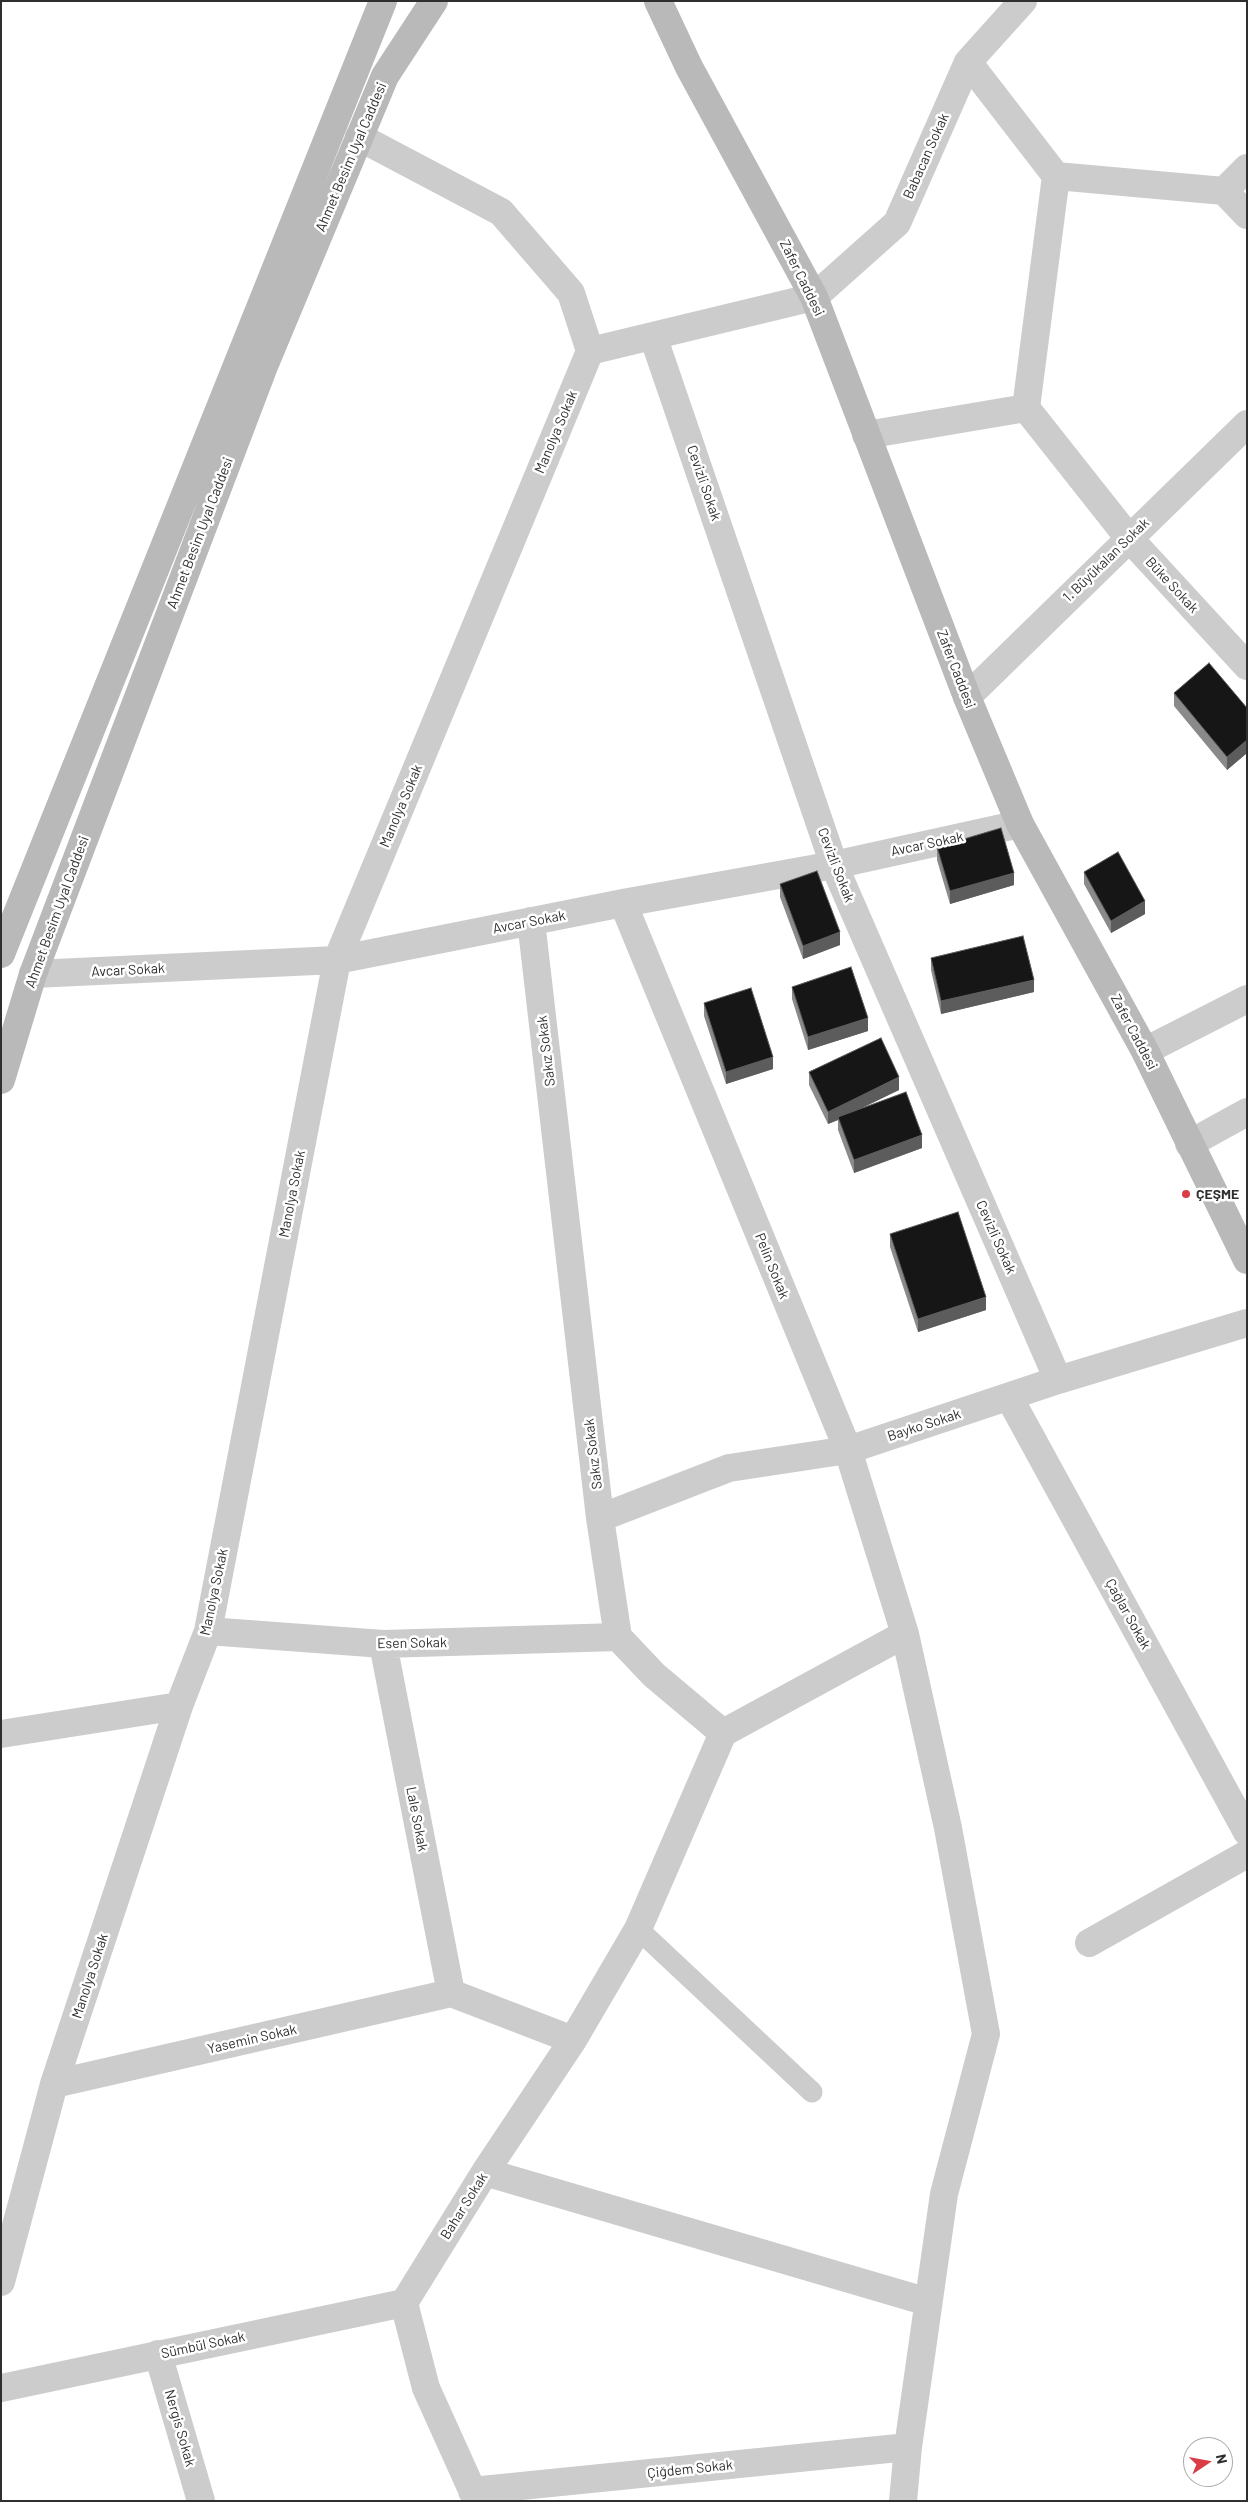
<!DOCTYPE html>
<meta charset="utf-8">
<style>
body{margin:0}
#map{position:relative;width:1248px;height:2502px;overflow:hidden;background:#fff;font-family:Barlow,sans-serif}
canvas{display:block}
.frame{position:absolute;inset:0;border:2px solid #2f2f2f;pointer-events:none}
.north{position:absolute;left:1183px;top:2437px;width:50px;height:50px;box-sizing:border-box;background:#fff;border:1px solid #acacac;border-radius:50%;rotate:78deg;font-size:14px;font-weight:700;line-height:20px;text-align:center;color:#2f2f2f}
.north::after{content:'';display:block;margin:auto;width:18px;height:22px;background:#da3d45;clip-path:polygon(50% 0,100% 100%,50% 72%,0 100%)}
</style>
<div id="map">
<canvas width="1248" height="2502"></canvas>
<div class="frame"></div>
<div class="north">N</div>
</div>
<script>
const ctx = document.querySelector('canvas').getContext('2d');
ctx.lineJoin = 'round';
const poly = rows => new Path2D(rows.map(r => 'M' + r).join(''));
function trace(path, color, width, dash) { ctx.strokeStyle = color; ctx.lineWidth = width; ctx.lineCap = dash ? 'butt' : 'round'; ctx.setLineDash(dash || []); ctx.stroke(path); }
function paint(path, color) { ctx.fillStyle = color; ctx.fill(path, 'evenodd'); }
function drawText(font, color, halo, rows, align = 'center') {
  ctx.font = font + ' Barlow,sans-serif'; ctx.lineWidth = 5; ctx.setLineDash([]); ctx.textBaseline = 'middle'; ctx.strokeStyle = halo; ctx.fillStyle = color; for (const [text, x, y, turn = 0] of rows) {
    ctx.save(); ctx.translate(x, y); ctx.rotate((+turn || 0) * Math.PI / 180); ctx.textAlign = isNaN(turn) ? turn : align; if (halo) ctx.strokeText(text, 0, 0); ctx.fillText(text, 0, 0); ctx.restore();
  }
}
const lane = poly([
 [638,1929,812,2092]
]);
const street = poly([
 [968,62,1056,176],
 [359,137,501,212,571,293,590,351],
 [1224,191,1247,215],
 [1224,191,1247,168],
 [653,336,834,865,1058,1380],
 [1026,408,1056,176,1224,191],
 [1026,408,1128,537,1247,666],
 [866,435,1026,408],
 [967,697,1247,424],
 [623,903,848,1450,905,1634,948,1828,986,2034,944,2194,908,2447,903,2501],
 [531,921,600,1518,618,1637,654,1675,723,1733],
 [33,974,337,960,623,903,834,865,1020,824],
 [1145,1051,1247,999],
 [1189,1144,1247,1112],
 [1009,1397,1247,1832],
 [600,1518,729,1468,848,1450,1058,1380,1247,1323],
 [208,1631,383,1644,618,1637],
 [383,1644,451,1993],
 [723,1733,905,1634],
 [1,1734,179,1706],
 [1089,1943,1247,1854],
 [451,1993,573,2040],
 [54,2084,451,1993],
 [485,2172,928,2302],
 [1,2282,54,2084,179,1706,208,1631,337,960,590,351,814,297,897,223,968,62,1023,1],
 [158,2354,201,2501],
 [1,2388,404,2303],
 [472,2491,908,2447],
 [477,2501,426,2388,404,2303,485,2172,573,2040,638,1929,723,1733]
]);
const secondary = poly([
 [658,1,689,67,814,297,967,697,1020,824,1145,1051,1247,1260],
 [1,954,383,1],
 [1,1080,33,974,264,366,385,76,434,1]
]);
const wall = poly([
 [1174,693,1247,708,1247,753,1227,770,1174,706],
 [937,847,1014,885,950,904,937,860],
 [1084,872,1145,914,1111,933,1084,884],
 [780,884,840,945,803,959,780,897],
 [931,958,1034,992,941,1014,931,970],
 [792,987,868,1031,808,1050,792,999],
 [704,1003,773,1069,726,1084,704,1016],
 [809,1072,899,1090,862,1108,922,1148,854,1173,838,1130,838,1120,828,1124,809,1085],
 [890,1234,986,1310,918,1332,890,1247]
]);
const shadedWall = poly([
 [1247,740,1247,753,1227,770,1227,757],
 [1014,873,1014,885,950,904,950,891],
 [1145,901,1145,914,1111,933,1111,921],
 [840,932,840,945,803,959,803,946],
 [1034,980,1034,992,941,1014,941,1001],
 [868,1018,868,1031,808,1050,808,1037],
 [773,1057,773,1069,726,1084,726,1072],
 [899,1077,899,1090,839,1119,838,1117,838,1120,828,1124,828,1112],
 [922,1135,922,1148,854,1173,854,1160],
 [986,1297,986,1310,918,1332,918,1319]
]);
const building = poly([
 [1209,663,1247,708,1247,740,1227,757,1174,693,1209,663],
 [1001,828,1014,873,950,891,937,847,1001,828],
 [1118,852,1145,901,1111,921,1084,872,1118,852],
 [817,871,840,932,803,946,780,884,817,871],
 [1023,936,1034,980,941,1001,931,958,1023,936],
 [851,967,868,1018,808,1037,792,987,851,967],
 [751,988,773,1057,726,1072,704,1003,751,988],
 [881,1038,899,1077,828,1112,809,1072,881,1038],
 [906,1092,922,1135,854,1160,838,1117,906,1092],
 [958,1212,986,1297,918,1319,890,1234,958,1212]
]);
const markers = [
 [1186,1194,5,"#da3d45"]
];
const streetNames = [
 ["Babacan Sokak",926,156,-66],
 ["Ahmet Besim Uyal Caddesi",351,157,-67],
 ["Zafer Caddesi",802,278,64],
 ["Manolya Sokak",556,432,-67],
 ["Cevizli Sokak",704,483,71],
 ["Ahmet Besim Uyal Caddesi",200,533,-69],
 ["1. Büyükalan Sokak",1106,560,-44],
 ["Büke Sokak",1172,585,47],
 ["Zafer Caddesi",956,669,69],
 ["Manolya Sokak",401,806,-67],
 ["Avcar Sokak",927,844,-12],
 ["Cevizli Sokak",836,865,69],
 ["Ahmet Besim Uyal Caddesi",57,912,-70],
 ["Avcar Sokak",529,922,-11],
 ["Avcar Sokak",128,970,-3],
 ["Zafer Caddesi",1134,1032,62],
 ["Sakız Sokak",546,1051,-97],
 ["Manolya Sokak",292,1194,-79],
 ["Cevizli Sokak",996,1237,66],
 ["Pelin Sokak",772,1266,68],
 ["Bayko Sokak",924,1425,-18],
 ["Sakız Sokak",593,1454,-97],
 ["Manolya Sokak",214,1592,-78],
 ["Çağlar Sokak",1128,1614,61],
 ["Esen Sokak",412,1643,-1],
 ["Lale Sokak",417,1819,79],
 ["Manolya Sokak",90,1976,-72],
 ["Yasemin Sokak",252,2039,-13],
 ["Bahar Sokak",464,2206,-58],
 ["Sümbül Sokak",203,2345,-12],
 ["Nergis Sokak",180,2428,74],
 ["Çiğdem Sokak",690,2469,-6]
];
const poiNames = [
 ["ÇEŞME",1196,1194]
];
trace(lane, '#ccc', 21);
trace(street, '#ccc', 28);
trace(secondary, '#b9b9b9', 28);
paint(wall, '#8a8a8a');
paint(shadedWall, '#5c5c5c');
paint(building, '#161616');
trace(building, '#5c5c5c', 1);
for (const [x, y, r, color] of markers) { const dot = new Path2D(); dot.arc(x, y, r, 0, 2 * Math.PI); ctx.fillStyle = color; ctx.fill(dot); trace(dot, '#fff', 2); }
drawText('14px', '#2f2f2f', '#fff', streetNames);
drawText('bold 14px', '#2f2f2f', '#fff', poiNames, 'left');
</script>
